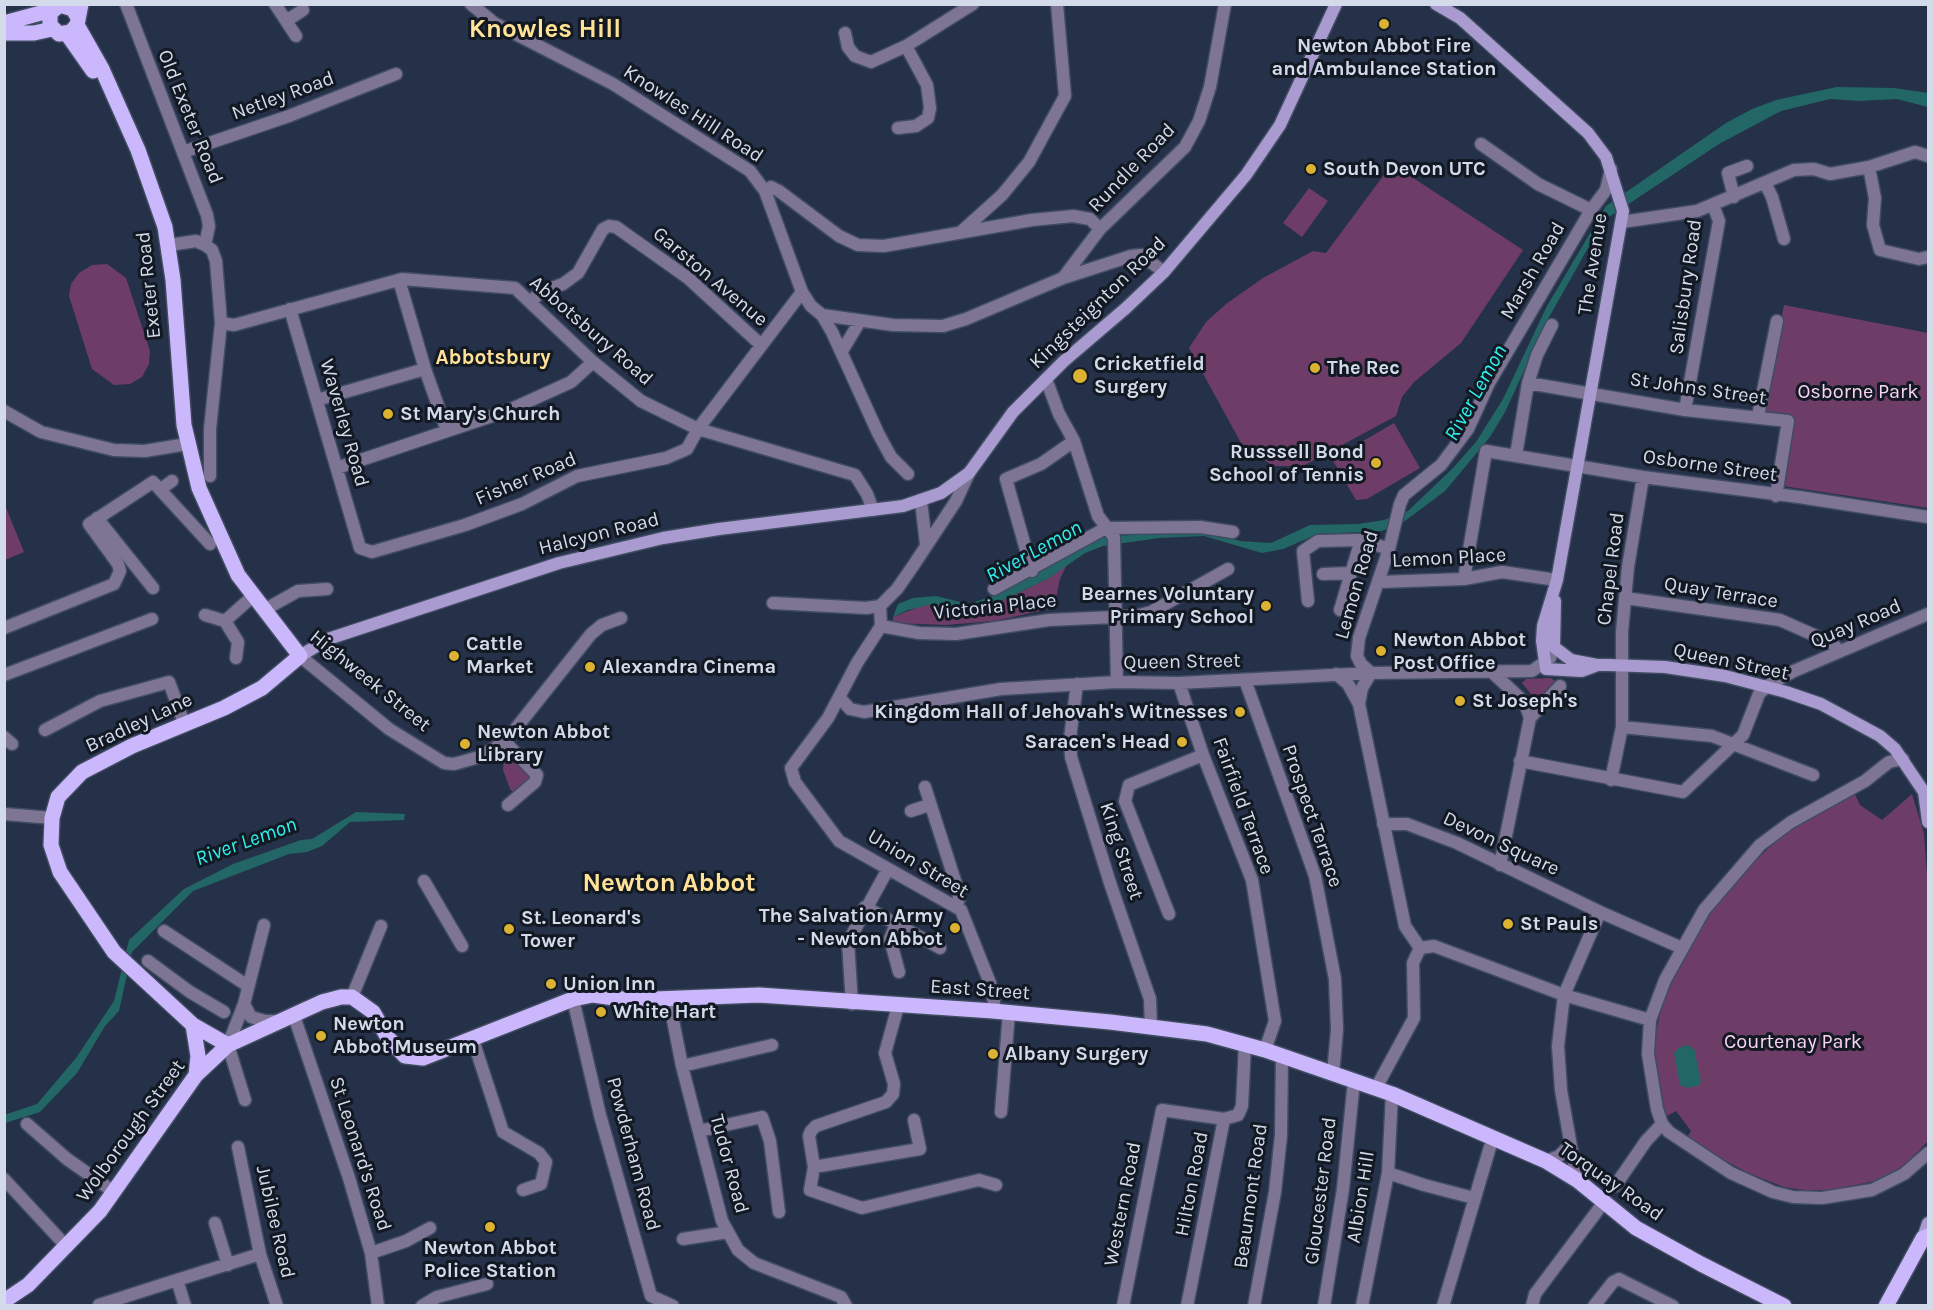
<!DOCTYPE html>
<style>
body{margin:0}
#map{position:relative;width:1933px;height:1310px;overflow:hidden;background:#243148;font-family:Karla,sans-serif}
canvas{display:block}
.frame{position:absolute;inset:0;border:6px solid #d3dbea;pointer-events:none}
</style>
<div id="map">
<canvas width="1933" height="1310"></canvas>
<div class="frame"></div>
</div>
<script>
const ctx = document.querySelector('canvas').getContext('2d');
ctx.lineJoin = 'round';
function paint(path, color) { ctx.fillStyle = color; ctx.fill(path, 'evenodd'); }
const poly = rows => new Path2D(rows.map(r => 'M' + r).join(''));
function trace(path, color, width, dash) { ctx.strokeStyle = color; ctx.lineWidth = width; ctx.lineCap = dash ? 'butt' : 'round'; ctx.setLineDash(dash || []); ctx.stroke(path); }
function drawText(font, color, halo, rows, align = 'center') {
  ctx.font = font + ' Karla,sans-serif'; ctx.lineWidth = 6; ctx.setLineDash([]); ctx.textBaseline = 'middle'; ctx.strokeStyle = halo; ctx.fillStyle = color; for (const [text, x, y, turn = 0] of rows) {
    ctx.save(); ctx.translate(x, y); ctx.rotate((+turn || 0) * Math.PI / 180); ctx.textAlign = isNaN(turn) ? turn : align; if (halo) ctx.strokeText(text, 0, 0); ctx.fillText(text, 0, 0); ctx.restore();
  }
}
const green = poly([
 [1392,164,1523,250,1461,343,1414,382,1402,397,1396,416,1303,466,1273,466,1241,443,1189,348,1206,322,1226,304,1263,278,1313,251,1326,253],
 [1309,188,1328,201,1302,237,1283,223],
 [107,264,126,278,150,351,149,364,142,377,130,384,114,385,92,369,69,296,71,284,79,273,92,265],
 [1784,305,1928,333,1928,508,1783,486,1792,418,1763,411],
 [1394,423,1420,468,1367,499,1356,500,1332,459],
 [5,505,24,552,5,560,4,560],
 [1067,564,1060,579,1054,608,994,621,946,625,893,623,893,617,924,605,940,605,964,612,978,612,1049,578],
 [1551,678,1555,681,1540,700,1536,700,1522,683,1526,679],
 [510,749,534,774,516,796,510,789,503,770,504,757],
 [1854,792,1860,805,1882,820,1912,794,1924,834,1928,888,1928,1141,1903,1167,1880,1180,1831,1190,1803,1190,1784,1187,1748,1173,1686,1139,1691,1131,1676,1111,1667,1116,1659,1093,1654,1056,1655,1036,1663,1002,1673,979,1710,911,1738,877,1790,828]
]);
const water = poly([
 [1837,87,1894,88,1928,93,1928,107,1897,99,1859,101,1830,99,1781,111,1719,144,1609,217,1597,232,1548,319,1505,412,1490,437,1445,491,1405,521,1382,531,1318,534,1283,549,1262,553,1204,536,1159,538,1103,546,1085,553,1049,578,978,612,964,612,933,604,908,610,893,617,898,604,913,598,936,596,968,604,993,596,1100,538,1148,533,1211,532,1240,541,1271,543,1310,525,1358,524,1384,520,1408,511,1454,467,1476,442,1503,399,1547,306,1606,206,1726,123,1752,109,1776,100],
 [356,812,405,814,404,820,350,822,322,846,307,852,289,854,193,891,132,952,119,1011,105,1026,77,1073,40,1112,5,1123,4,1115,37,1104,76,1058,114,1001,129,940,184,889,233,864,301,840,312,839],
 [1690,1045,1691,1049,1694,1048,1701,1082,1698,1086,1685,1088,1684,1085,1680,1086,1674,1052,1677,1051,1677,1048]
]);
const street = poly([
 [126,4,207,215,209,226,205,245,212,250,216,261,221,323,210,429,210,476],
 [275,4,296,36],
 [471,4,494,23,613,84,750,171,765,191,802,292,811,306,822,315,832,332,878,433,891,457,908,474],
 [286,21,303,10],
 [845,33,848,47,855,56,871,62,906,46],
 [898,128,916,126,928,118,930,108,927,85,906,46,973,4],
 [1481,144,1538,184,1591,210],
 [183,152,289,116,396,74],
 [1869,167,1875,198,1873,225,1880,250,1919,259,1928,257],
 [1765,183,1772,197,1784,239],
 [765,191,771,187,779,191,839,236,858,245,884,246,1032,220,1073,216,1090,219,1100,229],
 [1734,197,1728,173,1747,166],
 [1622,222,1697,211,1794,170,1814,169,1830,174,1869,167,1915,152,1928,156],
 [962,231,1002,195,1029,162,1065,96,1057,4],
 [169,245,196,241,205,245],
 [1063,278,1100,229,1185,147,1199,121,1210,87,1225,4],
 [399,280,425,369,447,431],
 [530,302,541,292,563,284,578,273,603,229,609,226,616,227,688,278,760,344],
 [290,309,360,548,372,552,465,525,522,504,577,476,666,458,687,449,698,429,802,292],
 [822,315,893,325,943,326,966,319,1063,278,1131,256,1141,255,1164,272],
 [221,323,234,325,402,279,515,288,593,362,641,401,698,429,855,475,867,494,873,510],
 [842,351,860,321],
 [1046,379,1059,414,1074,441,1098,516,1114,537,1117,682],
 [1528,383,1685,410,1788,421,1776,496],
 [317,400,425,369],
 [1685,410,1719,221,1713,205],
 [4,411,41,432,114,450,145,451,187,444],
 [1758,416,1777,321],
 [1516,455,1528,383,1537,355,1552,325],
 [337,468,507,411,571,382,593,362],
 [161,489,172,481],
 [921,501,926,544],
 [97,518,153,588],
 [1032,571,1006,479,1041,464,1074,441],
 [1323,574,1351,573],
 [1464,579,1486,451,1643,477,1799,497,1928,517],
 [1379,582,1464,579,1502,572,1557,580],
 [994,589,1106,528,1200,527,1233,532],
 [1625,598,1780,620,1832,643,1839,651],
 [1308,601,1303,551,1318,541,1361,540],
 [773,603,866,608,880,606,897,589,913,566,956,501,969,473],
 [880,606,881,626,857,663,828,718,791,768,795,782,839,841,961,910,990,983,994,1002,993,1011],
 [264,610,298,591,327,589],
 [1340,610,1361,540,1389,549],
 [205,615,225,621,253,596],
 [225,621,238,642,236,658],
 [881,626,919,633,956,634,1049,620,1136,616,1151,612,1228,569],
 [4,628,114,584,120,571,118,564,89,524,153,482,210,544],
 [300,656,389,729,444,763,454,764,479,757,505,742,591,634,602,625,621,618],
 [1493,673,1525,703,1530,718],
 [1336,674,1348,684,1359,704,1405,926,1420,948,1413,963,1414,1018,1376,1088],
 [4,675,152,619],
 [1245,680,1315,876,1335,979,1337,1030,1333,1074],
 [1179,683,1203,755,1252,880,1275,1021,1265,1050],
 [1077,684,1070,738,1071,757,1110,883,1150,999,1151,1027],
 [840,698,850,709,864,712,1001,689,1117,682,1179,683,1371,673,1532,671,1550,658,1554,647],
 [1359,704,1362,688,1371,673,1361,664,1357,656,1359,638,1389,549,1400,504,1404,495,1441,465,1468,429,1489,383,1591,210,1606,190,1611,169],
 [1622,727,1712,736,1813,775],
 [45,730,100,701,169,682,184,723],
 [4,737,12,744],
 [505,742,537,775,535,782,508,805],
 [1903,759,1889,762,1865,781,1791,822,1760,845,1704,910,1665,980,1650,1020,1648,1054,1657,1109,1662,1124,1669,1132,1731,1173,1773,1192,1793,1197,1822,1198,1872,1190,1904,1174,1928,1153],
 [1520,761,1683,792,1743,735,1759,694,1767,686,1794,671,1928,614],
 [1611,780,1622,727,1622,632,1628,567,1643,477],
 [925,787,958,890,959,899,956,907],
 [911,811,929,805],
 [4,814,52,818],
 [1383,824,1407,824,1457,843,1600,912,1682,948],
 [1500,865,1530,718,1560,686],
 [424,881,462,946],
 [865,907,940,948],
 [1169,914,1125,801,1129,785,1203,755],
 [896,924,890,939,899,972],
 [164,931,248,986],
 [1420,948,1434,946,1564,995,1650,1020],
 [148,961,190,992,224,1012],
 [352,997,381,926],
 [573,999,600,1115,651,1296,673,1306],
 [669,1000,682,1066,722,1221,738,1250,754,1263,841,1297,846,1306],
 [244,1004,251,1017,265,1021,280,1021],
 [852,1004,848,942,888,869],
 [898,1006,885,1053,894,1084,893,1094,886,1102,816,1126,811,1131,809,1136,814,1167,810,1190,862,1208,979,1180,996,1185],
 [294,1016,349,1178,371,1253,378,1306],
 [473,1040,503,1132,539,1153,546,1162,541,1184,523,1190],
 [682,1066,772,1045],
 [245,1100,228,1045,244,1004,264,925],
 [1001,1112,1009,1012],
 [27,1124,67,1159,114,1192],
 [699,1131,762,1117,770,1141,779,1212],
 [238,1147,260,1254,277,1306],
 [1546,1161,1559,1156,1570,1145],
 [814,1167,920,1149,914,1120],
 [1388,1173,1424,1185,1474,1198],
 [4,1179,67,1247],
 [1577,1180,1561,1090,1558,1046,1564,995,1600,912],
 [1615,1186,1646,1141,1662,1124],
 [215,1223,228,1265],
 [683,1239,728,1232],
 [371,1253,406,1241,430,1228],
 [99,1305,177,1280],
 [185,1306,177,1280,260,1254],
 [422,1306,437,1297,487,1284],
 [1123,1306,1162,1110,1224,1119],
 [1187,1306,1224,1119,1238,1115,1242,1106,1245,1044],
 [1254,1306,1275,1192,1281,1135,1282,1055],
 [1324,1306,1343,1189,1354,1081],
 [1362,1306,1388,1173,1392,1094],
 [1443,1306,1490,1147],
 [1532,1306,1535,1294,1604,1202],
 [1594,1306,1613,1282,1619,1279,1673,1306]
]);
const secondary = poly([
 [1436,4,1460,18,1588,133,1606,157,1623,211,1557,580,1543,626,1542,641,1546,669,1582,671,1598,665,1609,665,1665,667,1725,676,1786,692,1821,704,1880,736,1895,749,1928,798],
 [1555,601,1554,647,1571,660,1597,665],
 [300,656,328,639,559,563,663,538,719,529,903,506,941,493,969,473,1013,412,1064,361,1126,308,1164,272,1246,175,1280,125,1336,4],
 [1924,792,1928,822],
 [1923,1238,1928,1223]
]);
const primary = poly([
 [77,16,73,9,60,5,50,13,50,25,59,34,71,32,77,25,81,4],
 [4,23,52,10],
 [77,25,102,69,138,150,165,227,173,280,184,425,199,488,238,575,300,656,262,688,224,708,132,746,82,772,58,797,52,818,51,845,60,872,114,952,193,1025,228,1045],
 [4,33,34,33,52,29],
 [67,34,93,71],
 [193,1025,198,1056,196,1075],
 [4,1301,28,1285,100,1211,196,1075,228,1045,322,1002,341,997,352,997,373,1012,388,1038,405,1056,423,1058,573,999,593,995,629,1000,759,995,993,1011,1110,1022,1207,1034,1265,1050,1392,1094,1546,1161,1577,1180,1636,1228,1701,1264,1784,1306],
 [1886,1306,1923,1238,1928,1236]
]);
const markers = [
 [1384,24,6,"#dcb233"],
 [1311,169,6,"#dcb233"],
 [1315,368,6,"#dcb233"],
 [1080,376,8,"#dcb233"],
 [388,414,6,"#dcb233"],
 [1376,463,6,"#dcb233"],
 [1266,606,6,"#dcb233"],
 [1381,651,6,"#dcb233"],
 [454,656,6,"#dcb233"],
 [590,667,6,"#dcb233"],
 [1460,701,6,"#dcb233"],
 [1240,712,6,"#dcb233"],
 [1182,742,6,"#dcb233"],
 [465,744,6,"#dcb233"],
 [1508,924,6,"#dcb233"],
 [955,928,6,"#dcb233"],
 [509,929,6,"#dcb233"],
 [551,984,6,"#dcb233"],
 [601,1012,6,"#dcb233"],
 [321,1036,6,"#dcb233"],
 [993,1054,6,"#dcb233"],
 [490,1227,6,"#dcb233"]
];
const poiNames = [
 ["Newton Abbot Fire",1384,46,"center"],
 ["and Ambulance Station",1384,69,"center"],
 ["South Devon UTC",1323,169],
 ["Cricketfield",1094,364],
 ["Surgery",1094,387],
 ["The Rec",1327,368],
 ["St Mary's Church",400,414],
 ["Russsell Bond",1364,452,"right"],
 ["School of Tennis",1364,475,"right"],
 ["Bearnes Voluntary",1254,594,"right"],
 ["Primary School",1254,617,"right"],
 ["Newton Abbot",1393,640],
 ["Post Office",1393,663],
 ["Cattle",466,644],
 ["Market",466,667],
 ["Alexandra Cinema",602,667],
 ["St Joseph's",1472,701],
 ["Kingdom Hall of Jehovah's Witnesses",1228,712,"right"],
 ["Newton Abbot",477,732],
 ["Library",477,755],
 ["Saracen's Head",1170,742,"right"],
 ["The Salvation Army",943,916,"right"],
 ["- Newton Abbot",943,939,"right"],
 ["St. Leonard's",521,918],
 ["Tower",521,941],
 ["St Pauls",1520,924],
 ["Union Inn",563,984],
 ["White Hart",613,1012],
 ["Newton",333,1024],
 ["Abbot Museum",333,1047],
 ["Albany Surgery",1005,1054],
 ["Newton Abbot",490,1248,"center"],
 ["Police Station",490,1271,"center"]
];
const streetNames = [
 ["Netley Road",283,96,-20],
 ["Knowles Hill Road",693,114,33],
 ["Old Exeter Road",190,117,68],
 ["Rundle Road",1132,168,-46],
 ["The Avenue",1593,264,-81],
 ["Marsh Road",1533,271,-60],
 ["Garston Avenue",710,277,40],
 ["Exeter Road",149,285,-96],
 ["Salisbury Road",1686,287,-82],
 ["Kingsteignton Road",1098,303,-44],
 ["Abbotsbury Road",591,331,41],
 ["St Johns Street",1698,389,8],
 ["Waverley Road",344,423,74],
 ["Osborne Street",1710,466,8],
 ["Fisher Road",526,479,-23],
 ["Halcyon Road",599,534,-14],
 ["Lemon Place",1449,558,-3],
 ["Chapel Road",1611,569,-83],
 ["Lemon Road",1357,585,-74],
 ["Quay Terrace",1721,593,9],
 ["Victoria Place",995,607,-6],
 ["Quay Road",1856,624,-23],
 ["Queen Street",1182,662,-1],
 ["Queen Street",1731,662,12],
 ["Highweek Street",370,681,39],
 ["Bradley Lane",139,723,-25],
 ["Fairfield Terrace",1243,806,70],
 ["Prospect Terrace",1312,816,71],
 ["Devon Square",1501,844,25],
 ["King Street",1121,851,72],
 ["Union Street",918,864,31],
 ["East Street",980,990,4],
 ["Wolborough Street",131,1131,-54],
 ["St Leonard's Road",360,1154,72],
 ["Powderham Road",633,1154,75],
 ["Tudor Road",729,1164,75],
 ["Torquay Road",1611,1182,35],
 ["Hilton Road",1192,1184,-79],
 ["Gloucester Road",1321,1191,-83],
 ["Beaumont Road",1251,1196,-82],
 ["Albion Hill",1361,1197,-81],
 ["Western Road",1123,1204,-79],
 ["Jubilee Road",275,1222,77]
];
const parkNames = [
 ["Osborne Park",1858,392],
 ["Courtenay Park",1793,1042]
];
const neighbourhoodNames = [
 ["Abbotsbury",493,358]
];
const waterNames = [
 ["River Lemon",1476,393,-61],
 ["River Lemon",1034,552,-29],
 ["River Lemon",246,842,-20]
];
const districtNames = [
 ["Knowles Hill",545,30],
 ["Newton Abbot",669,884]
];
paint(green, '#6d3d67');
paint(water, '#226766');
trace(street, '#404c62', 15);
trace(secondary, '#404c62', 15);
trace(primary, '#404c62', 18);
trace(street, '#7e7595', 12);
trace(secondary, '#a99acf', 12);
trace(primary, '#cbb7fb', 15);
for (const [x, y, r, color] of markers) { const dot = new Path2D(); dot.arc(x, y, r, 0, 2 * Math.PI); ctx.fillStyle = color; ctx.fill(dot); trace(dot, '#131923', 2); }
drawText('bold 20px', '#d3dbea', '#131923', poiNames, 'left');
drawText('20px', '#d3dbea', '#131923', streetNames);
drawText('20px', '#f9d4f3', '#131923', parkNames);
drawText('bold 21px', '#ffe296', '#131923', neighbourhoodNames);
drawText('italic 21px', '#2ef2f0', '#131923', waterNames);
drawText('bold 26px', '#ffe296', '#131923', districtNames);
</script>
